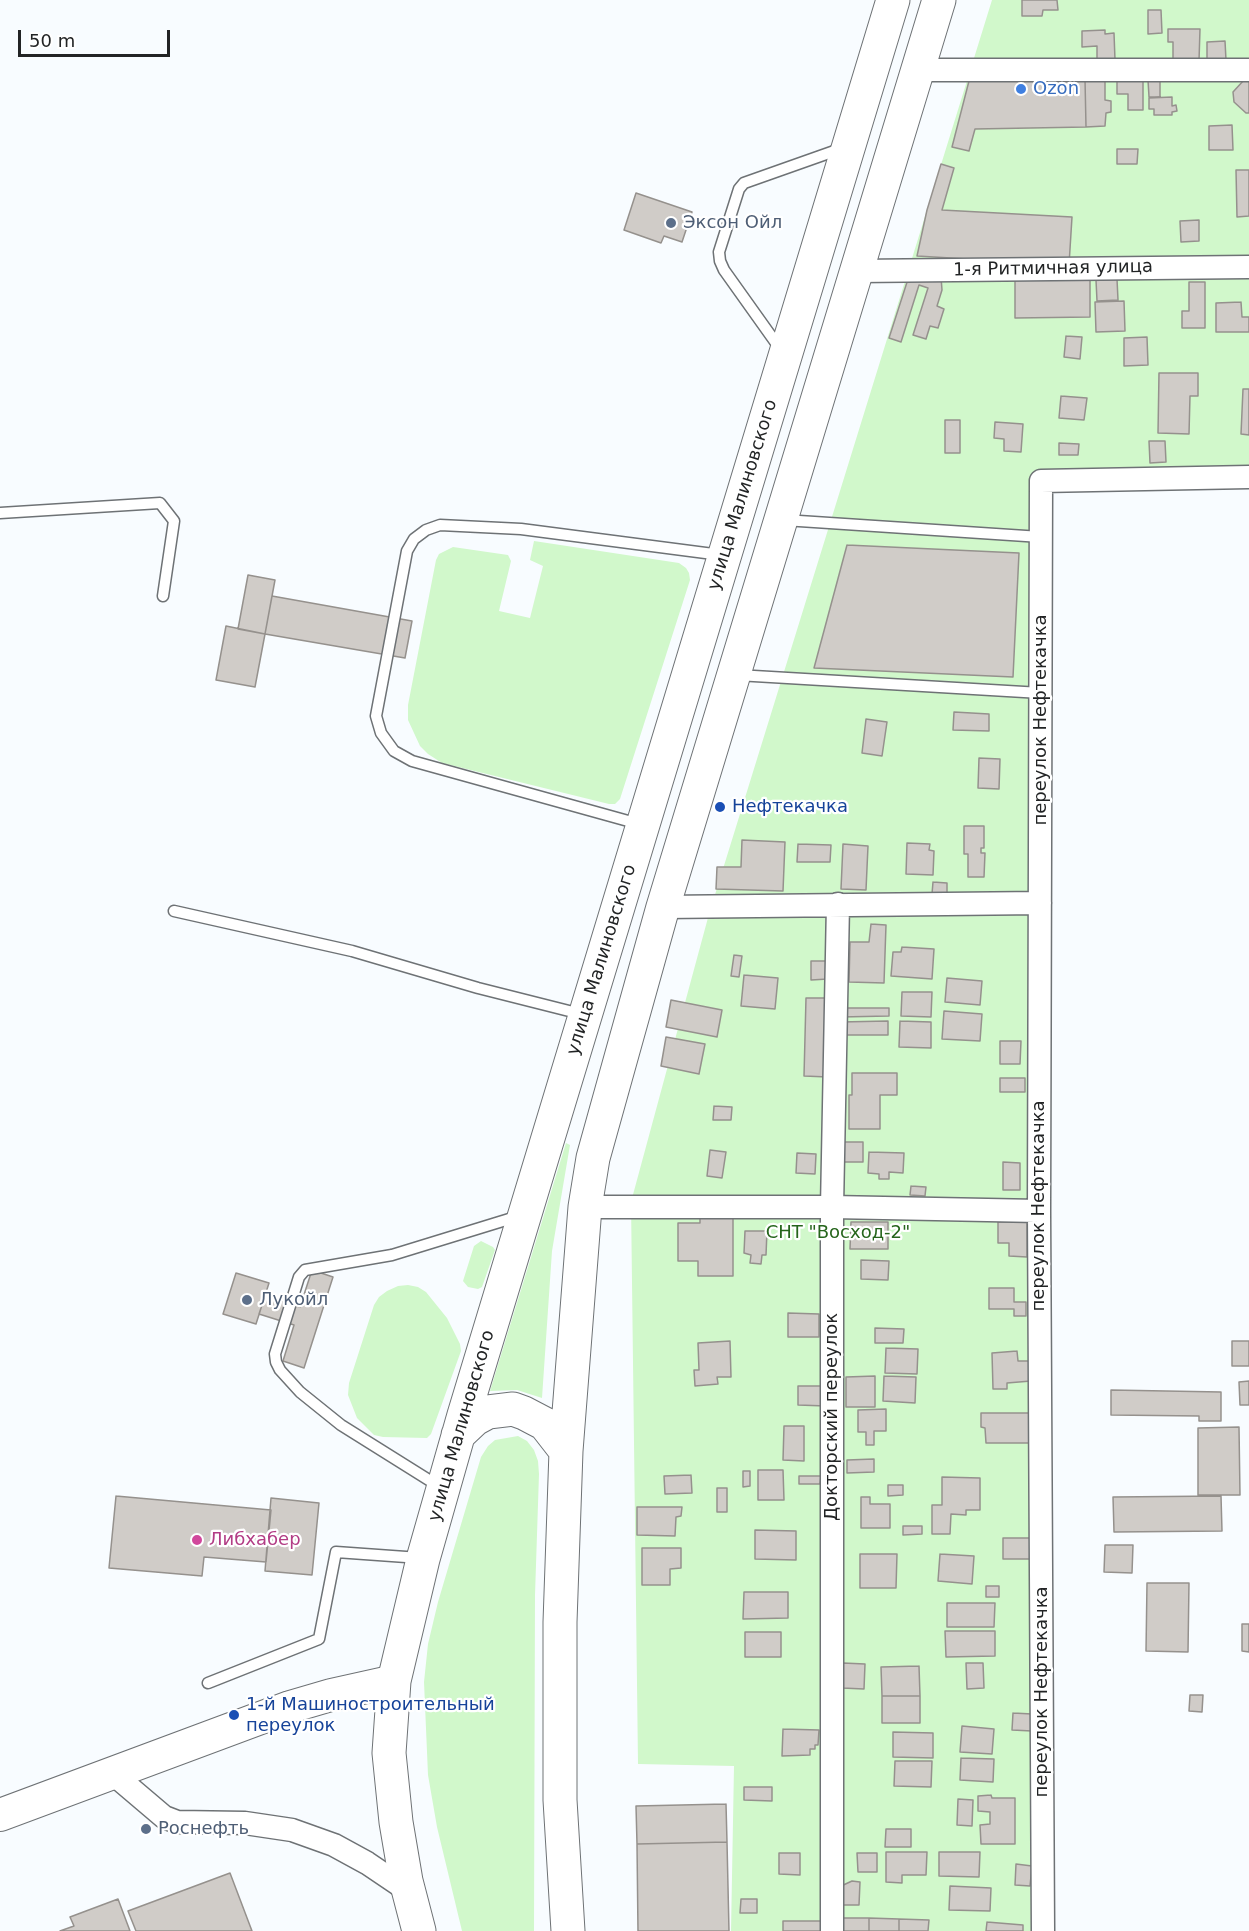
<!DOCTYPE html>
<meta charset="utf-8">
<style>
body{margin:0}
#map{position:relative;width:1249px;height:1931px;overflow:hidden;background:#f8fcff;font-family:"DejaVu Sans",sans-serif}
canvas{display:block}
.scale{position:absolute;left:18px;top:30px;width:152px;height:27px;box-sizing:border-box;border:3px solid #222425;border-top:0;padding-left:8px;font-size:18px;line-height:21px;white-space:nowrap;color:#222425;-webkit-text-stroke:4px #fff;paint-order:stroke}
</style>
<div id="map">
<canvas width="1249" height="1931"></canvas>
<div class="scale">50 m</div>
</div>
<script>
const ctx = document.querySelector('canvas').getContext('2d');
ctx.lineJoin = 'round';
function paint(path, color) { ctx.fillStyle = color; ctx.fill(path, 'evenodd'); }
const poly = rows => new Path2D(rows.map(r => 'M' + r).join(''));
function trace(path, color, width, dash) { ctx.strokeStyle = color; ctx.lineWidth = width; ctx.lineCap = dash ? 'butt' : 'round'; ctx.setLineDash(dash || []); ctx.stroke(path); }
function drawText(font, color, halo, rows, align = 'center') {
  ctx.font = font + ' "DejaVu Sans",sans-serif'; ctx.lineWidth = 4.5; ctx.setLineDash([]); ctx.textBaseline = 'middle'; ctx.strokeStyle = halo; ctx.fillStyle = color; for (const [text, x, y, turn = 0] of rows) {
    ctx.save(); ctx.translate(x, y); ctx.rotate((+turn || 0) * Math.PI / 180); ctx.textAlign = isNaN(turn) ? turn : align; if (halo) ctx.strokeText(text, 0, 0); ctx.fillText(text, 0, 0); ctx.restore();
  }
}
const green = poly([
 [992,0,1249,0,1249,486,1048,487,1043,1931,731,1931,734,1766,638,1764,631,1202,709,914],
 [534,541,679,563,686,568,689,573,690,580,620,799,615,804,609,804,442,763,428,754,420,746,408,720,408,705,436,560,439,554,453,547,508,555,511,561,499,611,530,618,543,566,530,560],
 [566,1143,570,1145,552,1251,542,1398,517,1390,490,1391],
 [481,1241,493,1247,495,1250,482,1287,478,1289,468,1287,463,1281,474,1246],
 [408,1285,418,1287,426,1292,447,1318,460,1344,461,1351,431,1434,427,1438,383,1437,374,1435,357,1418,348,1395,349,1383,374,1305,379,1297,387,1291,398,1286],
 [518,1436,527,1441,534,1450,538,1461,539,1474,535,1595,534,1931,462,1931,437,1827,428,1775,424,1682,428,1644,438,1602,481,1457,488,1446,495,1440]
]);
const building = poly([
 [1022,0,1057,0,1058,10,1043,10,1042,16,1022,16,1022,0],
 [1148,10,1161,10,1162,33,1148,34,1148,10],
 [1168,29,1200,29,1199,61,1173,60,1173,42,1168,42,1168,29],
 [1105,30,1105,34,1114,33,1115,60,1097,61,1097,46,1082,47,1082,31,1105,30],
 [1225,41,1226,60,1207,61,1207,42,1225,41],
 [1117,77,1143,77,1143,110,1128,110,1128,94,1117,94,1117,77],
 [1085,79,1105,79,1105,100,1111,101,1111,112,1106,113,1105,126,1086,127,1085,79],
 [1085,79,1086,127,975,129,969,151,952,147,969,81,1085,79],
 [1160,79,1160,97,1149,97,1148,80,1160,79],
 [1244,80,1249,81,1249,113,1246,113,1234,102,1233,92,1244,80],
 [1172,97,1172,106,1176,105,1177,111,1172,112,1172,115,1154,115,1154,109,1149,109,1149,98,1172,97],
 [1232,125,1233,150,1209,150,1209,126,1232,125],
 [1117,149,1138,149,1137,164,1117,164,1117,149],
 [941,164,954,168,942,210,1072,217,1069,265,917,256,927,210,941,164],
 [1236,170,1249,170,1249,216,1237,217,1236,170],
 [636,193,692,212,682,242,664,236,661,243,624,230,636,193],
 [1199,220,1199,241,1181,242,1180,221,1199,220],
 [1015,274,1090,274,1090,317,1015,318,1015,274],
 [909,276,941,277,942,290,937,306,944,309,938,328,930,326,926,339,913,335,928,288,919,285,901,342,889,338,909,276],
 [1117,279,1118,300,1097,301,1096,280,1117,279],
 [1189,282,1205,282,1205,328,1182,328,1182,311,1189,311,1189,282],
 [1124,301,1125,331,1096,332,1095,302,1124,301],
 [1241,302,1242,317,1249,317,1249,332,1216,332,1216,303,1241,302],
 [1066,336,1082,337,1080,359,1064,357,1066,336],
 [1147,337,1148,365,1124,366,1124,338,1147,337],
 [1159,373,1198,373,1198,396,1190,396,1189,434,1158,433,1159,373],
 [1243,389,1249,389,1249,435,1241,434,1243,389],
 [1061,396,1087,398,1084,420,1059,418,1061,396],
 [945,420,960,420,960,453,945,453,945,420],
 [995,422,1023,424,1021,452,1004,451,1004,439,994,438,995,422],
 [1149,441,1165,441,1166,462,1150,463,1149,441],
 [1059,443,1079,444,1078,455,1059,455,1059,443],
 [847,545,1019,553,1013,677,814,668,847,545],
 [248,575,275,580,265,634,238,629,248,575],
 [272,596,412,621,405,658,265,634,272,596],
 [226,626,265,634,255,687,216,680,226,626],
 [954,712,989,714,989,731,953,730,954,712],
 [866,719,887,722,882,756,862,753,866,719],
 [979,758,1000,759,999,789,978,788,979,758],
 [964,826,984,826,984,848,981,848,981,853,985,853,984,877,968,877,968,854,964,854,964,826],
 [742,840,785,842,783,891,716,889,717,867,741,867,742,840],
 [907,843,930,844,929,850,934,851,933,875,906,874,907,843],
 [798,844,831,845,830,862,797,862,798,844],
 [843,844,868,846,866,890,841,889,843,844],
 [933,882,947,883,947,895,932,894,933,882],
 [871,924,886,925,884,983,849,982,850,942,869,942,871,924],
 [902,947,934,949,932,979,891,976,893,952,901,952,902,947],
 [734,955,742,956,739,977,731,976,734,955],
 [811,961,828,961,828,979,811,980,811,961],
 [744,975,778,978,775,1009,741,1006,744,975],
 [947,978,982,981,980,1005,945,1002,947,978],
 [902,992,932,992,931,1017,901,1016,902,992],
 [806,998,829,998,828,1077,804,1076,806,998],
 [671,1000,722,1010,717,1037,666,1027,671,1000],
 [841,1008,889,1008,889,1016,840,1017,841,1008],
 [944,1011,982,1014,980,1041,942,1039,944,1011],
 [888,1021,888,1035,840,1035,840,1022,888,1021],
 [900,1021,931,1022,931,1048,899,1047,900,1021],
 [666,1037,705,1044,699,1074,661,1066,666,1037],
 [1000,1041,1021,1041,1020,1064,1000,1064,1000,1041],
 [852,1073,897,1073,897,1095,880,1095,880,1129,849,1129,849,1095,852,1095,852,1073],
 [1000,1078,1025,1078,1025,1092,1000,1092,1000,1078],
 [714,1106,732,1107,731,1120,713,1120,714,1106],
 [842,1142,863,1142,863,1162,841,1162,842,1142],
 [710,1150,726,1152,722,1178,707,1176,710,1150],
 [869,1152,904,1153,903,1173,889,1172,889,1179,879,1179,879,1174,868,1173,869,1152],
 [797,1153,816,1154,815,1174,796,1173,797,1153],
 [1003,1162,1020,1163,1020,1190,1003,1190,1003,1162],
 [911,1186,926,1187,925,1196,910,1195,911,1186],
 [733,1215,733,1276,698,1276,698,1261,678,1261,678,1223,700,1223,700,1216,733,1215],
 [1027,1221,1027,1257,1009,1256,1009,1243,998,1243,998,1222,1027,1221],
 [851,1222,888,1222,888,1249,850,1249,851,1222],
 [745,1231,767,1231,766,1255,762,1255,761,1264,750,1263,751,1255,744,1253,745,1231],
 [861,1260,889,1261,888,1280,861,1279,861,1260],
 [312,1270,333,1277,304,1368,283,1361,294,1325,259,1314,265,1296,300,1307,312,1270],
 [236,1273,269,1283,256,1324,223,1314,236,1273],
 [989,1288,1014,1288,1014,1302,1026,1302,1026,1316,1014,1316,1014,1309,989,1309,989,1288],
 [788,1313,819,1314,819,1337,788,1337,788,1313],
 [875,1328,904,1329,903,1343,875,1343,875,1328],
 [730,1341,731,1377,717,1377,718,1384,695,1386,694,1370,699,1370,698,1343,730,1341],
 [1232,1341,1249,1341,1249,1366,1232,1366,1232,1341],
 [886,1348,918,1349,917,1374,885,1373,886,1348],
 [1017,1351,1018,1361,1030,1361,1031,1381,1007,1383,1007,1389,993,1389,992,1353,1017,1351],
 [875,1376,875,1407,846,1407,846,1377,875,1376],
 [884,1376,916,1377,915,1403,883,1401,884,1376],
 [1249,1381,1249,1405,1240,1405,1239,1382,1249,1381],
 [798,1386,826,1386,826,1406,798,1405,798,1386],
 [1111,1390,1221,1392,1221,1421,1199,1421,1199,1416,1111,1415,1111,1390],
 [886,1409,886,1431,874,1431,874,1445,866,1445,866,1432,858,1432,858,1410,886,1409],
 [981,1413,1032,1413,1032,1443,986,1443,985,1428,981,1427,981,1413],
 [784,1426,804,1426,804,1461,783,1460,784,1426],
 [1239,1427,1240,1495,1198,1495,1198,1428,1239,1427],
 [874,1459,874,1472,847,1473,847,1460,874,1459],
 [758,1470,783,1470,784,1500,758,1500,758,1470],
 [743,1471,750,1471,750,1486,743,1487,743,1471],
 [691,1475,692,1493,665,1494,664,1476,691,1475],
 [799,1476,821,1476,820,1484,799,1484,799,1476],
 [942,1477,980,1478,980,1510,966,1510,966,1515,951,1514,950,1534,932,1534,932,1505,942,1505,942,1477],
 [888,1485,903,1485,903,1495,888,1496,888,1485],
 [717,1488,727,1488,727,1512,717,1512,717,1488],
 [116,1496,271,1510,266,1562,204,1557,202,1576,109,1568,116,1496],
 [1221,1496,1222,1531,1114,1532,1113,1497,1221,1496],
 [861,1497,870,1497,870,1504,890,1504,890,1528,861,1528,861,1497],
 [271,1498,319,1503,312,1575,265,1571,271,1498],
 [637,1507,682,1507,681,1516,676,1517,675,1536,637,1535,637,1507],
 [903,1526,922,1526,922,1534,903,1535,903,1526],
 [755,1530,796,1531,796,1560,755,1559,755,1530],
 [1003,1538,1031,1538,1030,1559,1003,1559,1003,1538],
 [1105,1545,1133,1545,1132,1573,1104,1572,1105,1545],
 [642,1548,681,1548,681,1568,670,1569,670,1585,642,1585,642,1548],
 [860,1554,897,1554,896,1588,860,1588,860,1554],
 [940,1554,974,1556,972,1584,938,1581,940,1554],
 [1147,1583,1189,1583,1188,1652,1146,1651,1147,1583],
 [986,1586,999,1586,999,1597,986,1597,986,1586],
 [744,1592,788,1592,788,1618,743,1619,744,1592],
 [947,1603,995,1603,994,1627,947,1627,947,1603],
 [1242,1624,1249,1624,1249,1652,1242,1651,1242,1624],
 [945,1631,995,1631,995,1656,946,1657,945,1631],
 [745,1632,781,1632,781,1657,745,1657,745,1632],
 [843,1663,865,1664,864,1689,842,1688,843,1663],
 [966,1663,983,1663,984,1688,967,1689,966,1663],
 [919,1666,920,1696,882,1696,881,1667,919,1666],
 [1190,1695,1203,1695,1202,1712,1189,1711,1190,1695],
 [882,1696,920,1696,920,1723,882,1723,882,1696],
 [1013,1713,1032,1714,1032,1731,1012,1730,1013,1713],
 [962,1726,994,1729,992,1754,960,1752,962,1726],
 [783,1729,819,1730,818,1745,815,1745,815,1749,810,1749,810,1755,782,1756,783,1729],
 [893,1732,933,1733,933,1758,893,1757,893,1732],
 [961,1758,994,1759,993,1782,960,1780,961,1758],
 [895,1761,932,1761,931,1787,894,1786,895,1761],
 [744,1787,772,1787,772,1801,744,1800,744,1787],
 [991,1795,992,1798,1015,1798,1015,1844,981,1844,980,1825,990,1824,990,1812,978,1811,978,1796,991,1795],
 [958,1799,973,1800,972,1826,957,1825,958,1799],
 [726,1804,727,1842,637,1844,636,1806,726,1804],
 [886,1829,911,1829,911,1847,885,1847,886,1829],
 [727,1842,729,1931,638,1931,637,1844,727,1842],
 [886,1852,927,1852,926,1875,902,1875,902,1883,886,1882,886,1852],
 [939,1852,980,1852,979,1877,939,1876,939,1852],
 [779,1853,800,1853,800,1875,779,1874,779,1853],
 [857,1853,877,1853,877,1872,858,1872,857,1853],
 [1016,1864,1032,1866,1030,1886,1015,1885,1016,1864],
 [230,1873,252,1931,136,1931,128,1911,230,1873],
 [852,1881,860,1882,859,1905,838,1905,839,1887,852,1881],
 [950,1886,991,1888,990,1911,949,1910,950,1886],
 [118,1899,130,1931,60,1931,74,1926,70,1917,118,1899],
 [741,1899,757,1899,757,1913,740,1913,741,1899],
 [839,1918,869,1918,869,1931,839,1931,839,1918],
 [869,1918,899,1919,899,1931,869,1931,869,1918],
 [899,1919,929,1920,928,1931,899,1931,899,1919],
 [783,1921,825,1921,825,1931,783,1931,783,1921],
 [987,1922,1023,1925,1023,1931,986,1931,987,1922]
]);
const lane = poly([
 [781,350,724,270,720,261,719,252,739,189,744,183,843,148],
 [0,513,160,503,174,521,163,596],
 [784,520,1041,537],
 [737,675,1041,693],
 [639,824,412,761,394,751,381,733,376,716,407,551,414,539,426,530,440,525,521,529,721,555],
 [174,911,352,951,478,988,581,1014],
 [440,1487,341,1425,300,1392,280,1370,276,1362,275,1354,299,1277,305,1270,392,1255,519,1216],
 [208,1683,319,1639,336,1552,420,1558]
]);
const street = poly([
 [916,70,1249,70],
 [857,271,1249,267],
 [663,907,1040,903],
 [585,1207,832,1207,1039,1211],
 [111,1772,164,1817,177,1822,245,1823,292,1830,334,1845,367,1863,407,1890],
 [832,1931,832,1207,838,904],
 [1043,1931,1039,1211,1041,481,1249,477]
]);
const secondary = poly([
 [0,1815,290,1707,331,1695,394,1681]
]);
const highway = poly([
 [458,1435,475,1419,488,1412,513,1409,524,1413,545,1424,566,1451],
 [419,1931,406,1881,396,1822,389,1753,394,1681,423,1559,464,1415,893,0],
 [568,1931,560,1800,560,1622,566,1451,585,1207,593,1158,663,907,939,0]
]);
const markers = [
 [1021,89,6,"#3f7fe0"],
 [671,223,6,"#5c6f8a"],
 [720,807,6,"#1a4fb4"],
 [247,1300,6,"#5c6f8a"],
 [197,1540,6,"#d1479c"],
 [234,1715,6,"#1a4fb4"],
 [146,1829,6,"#5c6f8a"]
];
const shopNames = [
 ["Ozon",1033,89]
];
const serviceNames = [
 ["Эксон Ойл",683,223],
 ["Лукойл",259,1300],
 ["Роснефть",158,1829]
];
const streetNames = [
 ["1-я Ритмичная улица",1053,269,-1],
 ["улица Малиновского",743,495,-73],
 ["переулок Нефтекачка",1041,720,-90],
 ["улица Малиновского",602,960,-73],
 ["переулок Нефтекачка",1039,1206,-90],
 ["Докторский переулок",832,1417,-90],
 ["улица Малиновского",462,1426,-74],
 ["переулок Нефтекачка",1042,1692,-90]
];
const transitNames = [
 ["Нефтекачка",732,807],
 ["1-й Машиностроительный",246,1705],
 ["переулок",246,1726]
];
const parkNames = [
 ["СНТ \"Восход-2\"",838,1233]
];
const hotelNames = [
 ["Либхабер",209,1540]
];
paint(green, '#d1f8cb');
paint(building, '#d0ccc8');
trace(building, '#95918d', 1.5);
trace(lane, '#6e7275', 13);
trace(street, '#6e7275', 25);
trace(secondary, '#6e7275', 34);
trace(highway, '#6e7275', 35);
trace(lane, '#fff', 10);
trace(street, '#fff', 22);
trace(secondary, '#fff', 32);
trace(highway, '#fff', 33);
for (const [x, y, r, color] of markers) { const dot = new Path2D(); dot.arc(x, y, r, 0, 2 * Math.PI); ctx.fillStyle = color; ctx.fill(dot); trace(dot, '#fff', 2); }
drawText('18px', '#366cbe', '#fff', shopNames, 'left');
drawText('18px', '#4e5e75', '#fff', serviceNames, 'left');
drawText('18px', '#222425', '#fff', streetNames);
drawText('18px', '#164399', '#fff', transitNames, 'left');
drawText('18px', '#26651c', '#fff', parkNames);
drawText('18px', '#b23c85', '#fff', hotelNames, 'left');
</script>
